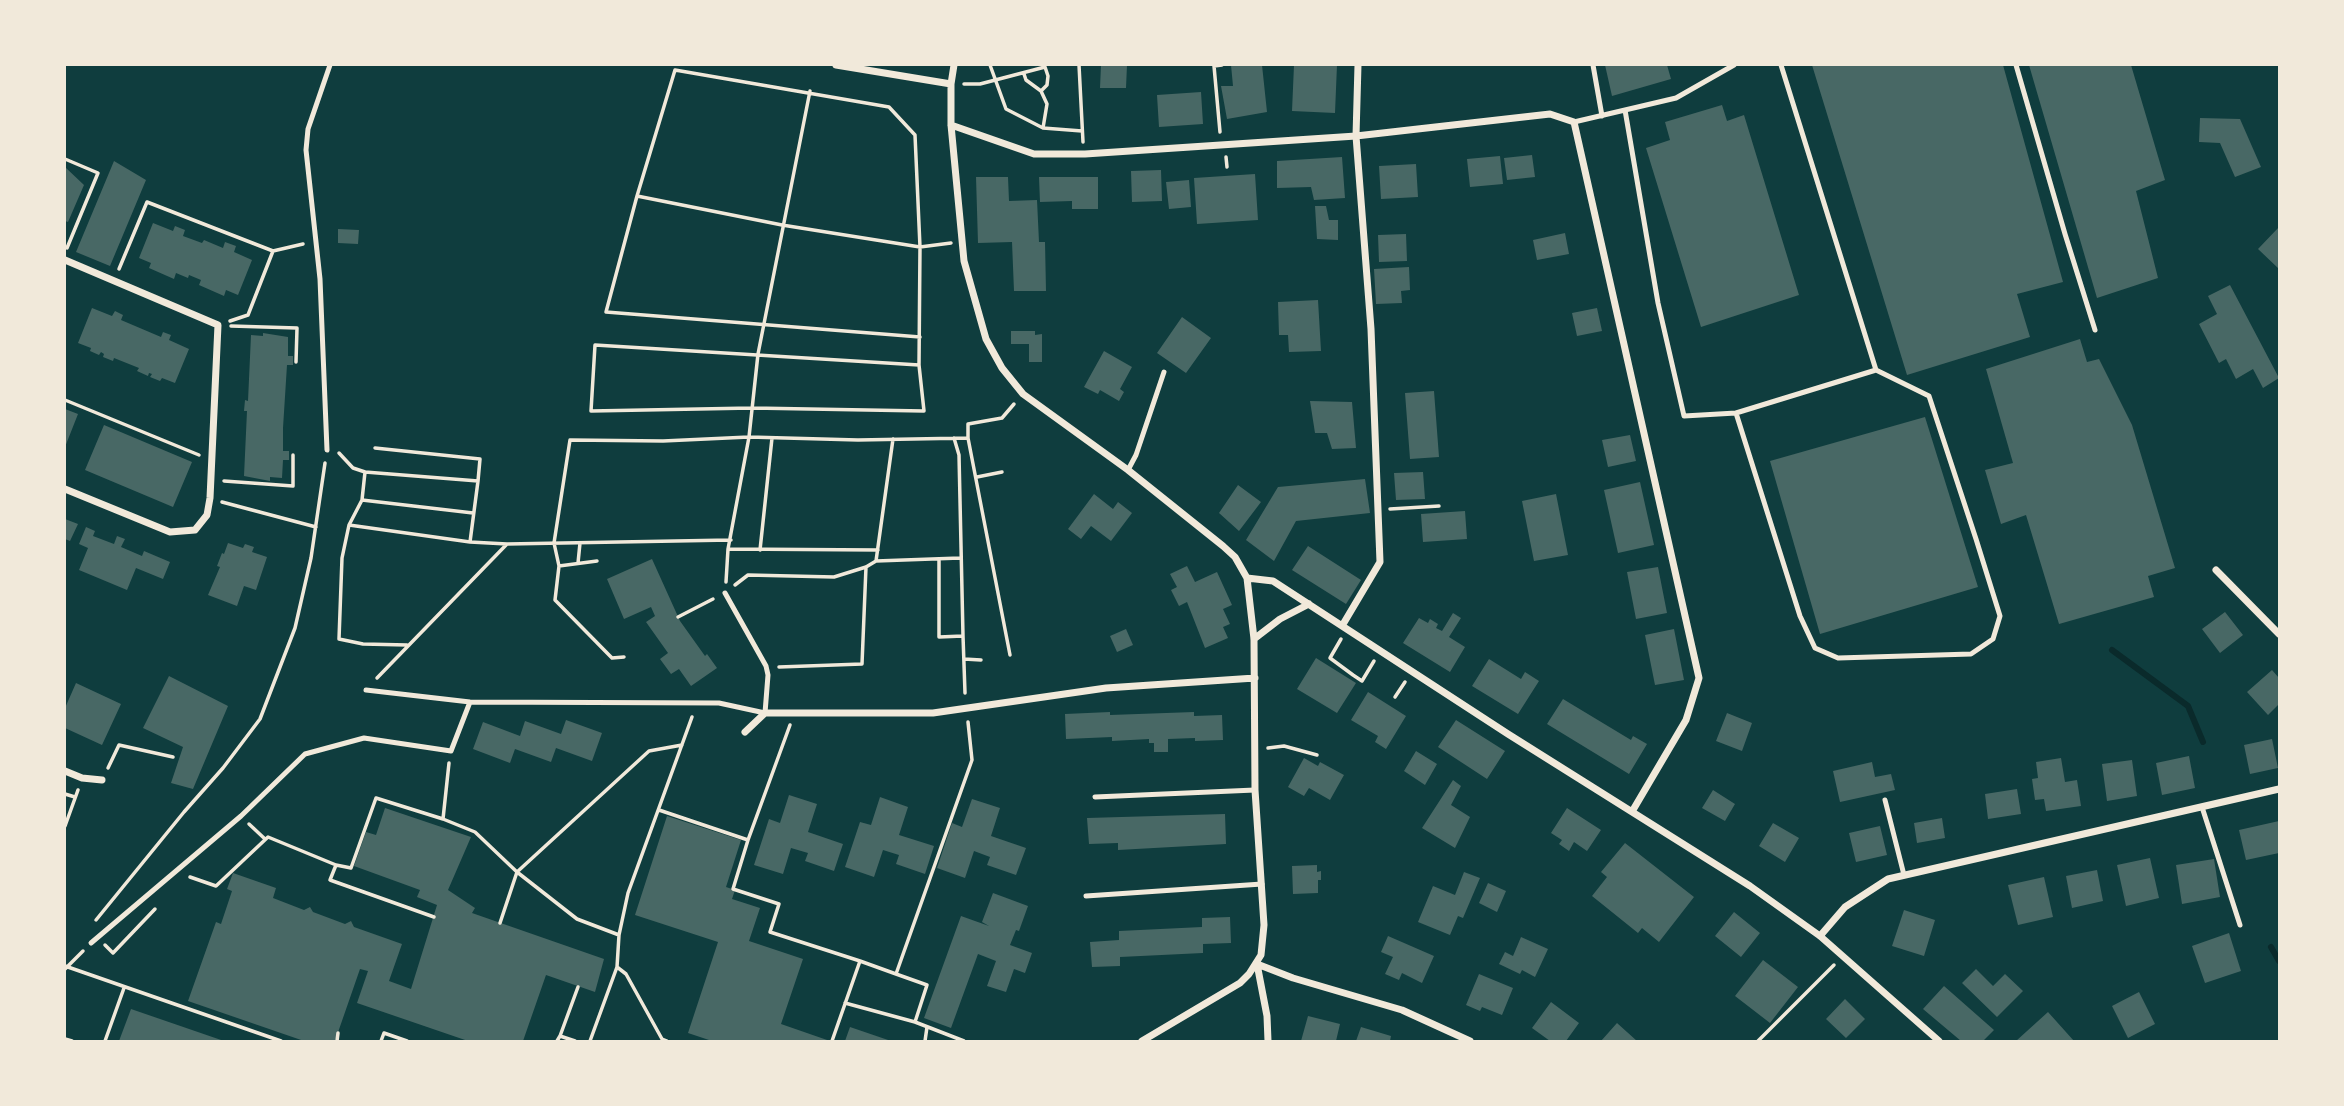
<!DOCTYPE html>
<style>
body{margin:0}
#map{position:relative;width:2344px;height:1106px;overflow:hidden;background:#0f3d3e;font-family:Karla,sans-serif}
canvas{display:block}
.frame{position:absolute;inset:0;border:66px solid #f1e9da;pointer-events:none}
</style>
<div id="map">
<canvas width="2344" height="1106"></canvas>
<div class="frame"></div>
</div>
<script>
const ctx = document.querySelector('canvas').getContext('2d');
ctx.lineJoin = 'round';
const poly = rows => new Path2D(rows.map(r => 'M' + r).join(''));
function trace(path, color, width, dash) { ctx.strokeStyle = color; ctx.lineWidth = width; ctx.lineCap = dash ? 'butt' : 'round'; ctx.setLineDash(dash || []); ctx.stroke(path); }
function paint(path, color) { ctx.fillStyle = color; ctx.fill(path, 'evenodd'); }
const stream = poly([
 [2112,650,2188,706,2203,742],
 [2271,947,2279,961]
]);
const building = poly([
 [1101,65,1127,65,1126,88,1100,88],
 [1231,65,1262,65,1267,112,1227,119,1221,86,1233,86],
 [1294,65,1337,65,1335,113,1292,111],
 [1605,65,1667,65,1671,79,1612,96],
 [1812,65,2003,65,2063,282,2017,294,2030,337,1907,375],
 [2029,65,2131,65,2165,180,2136,191,2158,278,2097,298],
 [1201,92,1203,124,1159,127,1157,95],
 [1722,105,1727,121,1744,115,1799,295,1701,327,1646,148,1670,140,1665,122],
 [2200,118,2240,119,2261,167,2235,177,2220,143,2199,142],
 [1532,155,1535,177,1507,180,1504,158],
 [1500,156,1503,184,1470,187,1467,159],
 [1342,157,1345,198,1314,200,1311,187,1277,188,1277,161],
 [114,161,146,180,110,266,76,252],
 [1416,164,1418,197,1381,199,1379,166],
 [65,167,84,185,68,222,65,221],
 [1161,170,1162,201,1132,202,1131,171],
 [1255,174,1258,220,1197,224,1194,178],
 [976,177,1008,177,1009,201,1037,200,1039,242,1045,242,1046,291,1014,291,1012,242,978,243],
 [1039,177,1098,177,1098,209,1072,209,1072,201,1040,202],
 [1189,180,1191,207,1169,209,1166,182],
 [1315,206,1326,206,1329,220,1338,220,1338,240,1317,239],
 [153,223,173,231,175,226,185,230,183,236,202,243,204,240,223,248,225,242,236,246,234,252,252,260,238,295,226,290,224,296,199,285,201,280,189,275,188,278,176,273,174,279,149,268,151,263,139,258],
 [2279,227,2279,269,2258,249],
 [338,229,359,230,358,244,338,243],
 [1565,233,1569,254,1537,260,1533,240],
 [1406,234,1407,261,1379,262,1378,235],
 [1409,267,1410,290,1401,291,1402,303,1376,304,1374,269],
 [2230,285,2279,378,2263,388,2253,369,2236,379,2226,359,2219,363,2199,324,2217,314,2208,296],
 [1318,300,1321,351,1289,352,1288,335,1279,335,1278,302],
 [92,308,112,316,115,311,123,315,121,320,161,337,163,332,171,335,169,340,189,349,175,383,162,378,160,381,150,377,152,374,149,373,148,376,137,371,139,368,114,358,113,361,103,357,104,354,101,352,99,355,90,351,91,348,78,343],
 [1597,308,1602,331,1577,336,1572,313],
 [1182,317,1211,338,1186,373,1157,353],
 [1011,331,1035,331,1035,335,1042,334,1042,362,1029,362,1029,344,1011,344],
 [263,333,288,337,288,356,293,356,293,365,287,365,283,428,283,451,289,451,289,460,283,460,282,478,270,477,270,481,244,476,247,411,244,411,245,400,248,401,251,335,263,336],
 [2080,339,2087,362,2099,359,2132,425,2175,568,2148,576,2154,597,2059,624,2026,515,2001,524,1985,470,2013,463,1986,369],
 [1104,351,1132,367,1120,389,1124,392,1119,401,1100,390,1098,394,1084,387],
 [1434,391,1439,457,1410,459,1405,393],
 [1310,401,1352,402,1356,448,1332,449,1327,433,1315,433],
 [65,409,78,414,65,447],
 [1925,417,1978,587,1820,634,1770,461],
 [104,425,192,462,173,507,85,470],
 [1630,435,1636,461,1608,467,1602,440],
 [1423,472,1425,499,1396,500,1394,473],
 [1365,479,1370,513,1296,521,1274,561,1246,540,1278,487],
 [1640,482,1654,545,1618,553,1604,490],
 [1238,485,1261,502,1239,531,1219,513],
 [1094,494,1113,509,1118,502,1132,513,1111,541,1091,526,1081,539,1068,529],
 [1556,494,1568,555,1534,561,1522,501],
 [1465,511,1467,539,1423,542,1421,514],
 [65,519,78,524,70,541,65,539],
 [86,527,95,531,93,536,114,544,117,536,125,539,121,547,142,556,144,551,170,562,163,579,136,568,127,590,79,570,88,548,79,544],
 [228,543,243,548,245,544,254,547,252,552,267,557,256,590,244,586,237,606,208,595,220,567,217,566,222,553,224,554],
 [1308,546,1361,580,1346,604,1292,570],
 [652,559,680,621,705,656,707,654,717,668,691,686,679,669,671,674,660,659,668,653,646,622,655,616,651,607,624,619,607,579],
 [1187,566,1195,582,1217,572,1232,605,1223,609,1230,624,1223,627,1228,638,1205,648,1187,602,1179,606,1171,590,1177,587,1170,574],
 [1658,567,1667,613,1636,619,1627,572],
 [2225,612,2243,635,2220,653,2202,629],
 [1453,613,1461,618,1449,637,1465,647,1450,672,1403,643,1419,618,1428,623,1430,619,1438,624,1436,628,1442,631],
 [1126,629,1133,645,1117,652,1110,636],
 [1674,629,1684,680,1655,685,1645,635],
 [1316,658,1356,683,1337,713,1297,689],
 [1489,659,1521,679,1525,672,1539,681,1518,714,1472,686],
 [2272,670,2279,678,2279,704,2268,715,2247,692],
 [169,676,228,706,193,789,171,783,183,747,143,728],
 [76,683,121,704,102,745,65,728,65,708],
 [1368,692,1406,716,1386,749,1375,742,1378,736,1351,720],
 [1563,699,1631,740,1633,736,1647,744,1629,774,1547,724],
 [1110,712,1110,715,1194,712,1194,716,1222,715,1223,740,1195,741,1195,738,1168,739,1168,752,1154,752,1154,743,1149,743,1149,739,1112,741,1112,737,1066,739,1065,714],
 [1727,713,1752,723,1742,751,1716,741],
 [566,720,602,733,592,761,556,748,551,762,515,749,510,763,473,749,483,722,520,736,525,721,561,734],
 [1456,720,1505,751,1487,779,1438,747],
 [2272,739,2278,768,2250,774,2244,745],
 [1416,751,1437,764,1425,785,1404,771],
 [2189,756,2195,788,2162,795,2156,763],
 [1304,758,1318,766,1320,762,1344,775,1330,800,1309,788,1304,796,1288,787],
 [2061,758,2065,782,2077,780,2081,806,2046,811,2044,799,2035,800,2032,779,2038,778,2036,762],
 [2132,760,2137,796,2107,801,2102,764],
 [1872,762,1875,777,1891,774,1895,790,1840,802,1833,771],
 [1453,780,1461,786,1451,805,1470,817,1455,848,1422,828],
 [2017,789,2021,814,1988,819,1985,794],
 [1713,790,1735,804,1725,821,1702,808],
 [789,795,817,804,808,832,843,844,834,871,805,861,808,853,791,848,783,874,754,865,769,819,780,823],
 [880,797,908,807,899,835,934,846,925,874,896,864,899,855,883,850,874,877,845,867,860,822,871,825],
 [972,799,1000,808,991,836,1026,848,1016,875,987,865,990,857,974,851,965,878,937,868,952,823,962,827],
 [385,808,471,837,448,890,475,908,472,913,604,959,595,992,546,975,523,1041,468,1041,357,1003,368,971,360,969,335,1041,304,1041,188,1001,216,922,221,924,232,891,227,889,233,873,276,888,273,898,304,910,310,907,313,912,345,924,351,921,354,927,402,944,389,981,411,989,437,905,417,897,420,890,354,866,366,832,376,835],
 [1567,808,1601,830,1587,851,1574,842,1569,851,1559,844,1562,840,1551,833],
 [1225,814,1226,844,1118,850,1118,843,1089,844,1087,818],
 [667,816,741,840,726,887,735,890,732,899,760,908,749,941,803,959,781,1024,830,1041,712,1041,688,1033,718,942,635,915],
 [1942,818,1945,838,1917,843,1914,823],
 [2279,821,2279,853,2246,860,2239,830],
 [1773,823,1799,838,1785,862,1759,846],
 [1880,826,1887,855,1856,862,1849,833],
 [1625,843,1694,897,1659,942,1642,928,1638,933,1592,896,1607,877,1601,872],
 [2150,858,2159,898,2126,906,2117,865],
 [2214,859,2220,897,2182,904,2176,865],
 [1317,865,1317,872,1321,871,1321,880,1318,880,1318,893,1293,894,1292,866],
 [2097,870,2103,901,2072,908,2066,876],
 [1464,872,1480,878,1463,918,1458,916,1450,935,1418,922,1433,886,1455,895],
 [2044,877,2053,917,2018,925,2008,885],
 [1488,883,1506,891,1497,912,1479,903],
 [993,893,1028,906,1019,931,1016,930,1010,945,1032,953,1025,973,1014,969,1006,992,987,986,996,961,978,954,951,1028,924,1018,961,916,989,926,982,922],
 [1904,910,1935,920,1924,956,1892,946],
 [1734,912,1760,933,1741,957,1715,936],
 [1230,917,1231,943,1203,944,1203,953,1120,957,1120,966,1092,967,1090,942,1119,940,1119,931,1202,927,1202,918],
 [2229,933,2241,971,2205,983,2192,946],
 [1388,936,1434,956,1422,983,1402,973,1399,980,1385,974,1393,957,1381,952],
 [1521,937,1548,949,1535,977,1522,970,1520,974,1499,964,1505,952,1513,956],
 [1763,960,1798,987,1770,1023,1735,996],
 [1976,969,1993,986,2005,974,2023,991,1997,1017,1962,983],
 [1479,974,1513,988,1502,1015,1482,1007,1480,1011,1466,1005],
 [1944,986,1994,1030,1983,1041,1961,1041,1923,1009],
 [2139,992,2155,1024,2128,1038,2112,1006],
 [1845,999,1865,1019,1846,1038,1826,1019],
 [1551,1002,1579,1023,1566,1041,1550,1041,1532,1028],
 [131,1009,224,1041,119,1041],
 [2048,1012,2074,1041,2016,1041],
 [1308,1016,1340,1024,1336,1041,1301,1041],
 [1617,1023,1637,1041,1601,1041],
 [850,1027,891,1041,845,1041],
 [1361,1027,1391,1036,1390,1041,1356,1041]
]);
const path = poly([
 [990,65,1006,109,1043,128,1082,131],
 [1079,65,1083,142],
 [964,84,980,84,1045,67,1048,76,1047,85,1041,91,1026,80,1024,74],
 [1041,91,1047,104,1043,128],
 [1220,132,1214,66,1222,65],
 [1226,157,1227,167],
 [65,159,98,173,67,248],
 [637,196,606,312,920,337],
 [119,269,147,202,273,251],
 [230,321,248,315,273,251,303,244],
 [231,326,297,328,296,362],
 [919,365,595,345,591,411,752,408,924,411,919,365,920,247,915,135,889,107,675,70,637,196,782,225,920,247,951,243],
 [65,400,199,455],
 [375,448,480,459,478,481],
 [339,453,353,468,365,472],
 [977,477,1002,472],
 [224,481,293,486,293,455],
 [362,500,473,513],
 [222,502,316,527],
 [1390,509,1439,506],
 [349,525,470,542,507,544,731,540],
 [728,549,878,550],
 [760,550,772,438],
 [939,559,939,637,963,636,959,455,954,438],
 [597,561,559,566,554,543,570,440,663,441,749,437,858,440,968,438],
 [876,561,893,439],
 [578,563,580,543],
 [559,566,555,600,612,658,624,657],
 [726,582,728,549,749,437,758,354,810,91],
 [735,585,748,575,834,577,866,567,876,561,960,558],
 [678,617,713,599],
 [963,636,965,693],
 [1341,639,1330,658,1353,675,1362,681,1374,661],
 [407,645,363,644,339,639,342,558,349,525,362,500,365,472,478,481,470,542],
 [1010,655,968,438,968,424,1002,418,1014,404],
 [964,659,981,660],
 [779,667,862,664,866,567],
 [377,678,507,544],
 [1395,697,1405,682],
 [1268,748,1284,746,1317,755],
 [449,763,443,819,475,832,517,872,500,923],
 [108,768,119,745,173,757],
 [65,794,75,797],
 [659,810,748,840,790,725],
 [249,824,265,839],
 [65,826,78,790],
 [748,840,733,889,779,904,770,932,860,961],
 [336,865,351,868,376,798,443,819],
 [190,877,216,886,268,837,336,865,330,880,434,917],
 [96,920,184,812,223,768,260,719,295,628,311,558,325,463],
 [619,935,577,919,517,872,649,751,682,745],
 [105,945,113,953,155,909],
 [65,966,281,1041],
 [617,967,626,974,662,1039,667,1041],
 [65,969,83,951],
 [845,1003,915,1022,964,1041],
 [915,1022,927,985,896,974,972,760,968,722],
 [560,1036,578,987],
 [65,1039,72,1041],
 [105,1041,124,988],
 [337,1041,338,1033],
 [381,1041,384,1033,407,1041],
 [557,1041,560,1036,575,1041],
 [590,1041,617,967,619,935,628,893,692,717],
 [832,1041,860,961,896,974],
 [925,1041,927,1027],
 [1758,1041,1834,965]
]);
const service = poly([
 [1593,65,1602,116],
 [2016,65,2065,234,2095,330],
 [1625,110,1658,303,1684,416,1736,413,1800,616,1815,648,1838,658,1971,654,1993,639,2000,616,1976,539,1929,396,1876,370,1781,65],
 [1574,122,1676,98,1734,65],
 [1736,413,1876,370],
 [327,450,320,279,306,150,308,129,330,65],
 [1128,470,1136,455,1164,372],
 [366,690,470,702,719,703,765,713,768,675,766,666,725,593],
 [1095,797,1255,790],
 [1885,800,1904,875],
 [2202,807,2240,925],
 [1086,896,1262,884],
 [91,943,241,816,305,754,364,738,451,751,470,702]
]);
const minor = poly([
 [836,65,951,84],
 [954,65,951,84,951,125,964,261,986,339,1002,368,1023,394,1128,470,1223,546,1235,557,1247,578,1254,639,1255,790,1264,925,1261,955,1249,974,1240,983,1142,1041],
 [951,125,1034,154,1085,154,1356,136,1550,114,1574,122,1699,678,1686,720,1633,810],
 [65,260,218,325,210,498,207,515,195,530,170,532,65,489],
 [2216,570,2279,634],
 [1247,578,1273,581,1508,734,1750,886,1820,936,1939,1041],
 [1342,626,1380,562,1371,329,1356,136,1358,65],
 [1254,639,1280,619,1309,604],
 [745,732,765,713,933,713,1106,688,1255,678],
 [65,771,82,778,102,780],
 [1820,936,1845,907,1888,879,2279,789],
 [1257,964,1293,978,1402,1010,1470,1041],
 [1257,964,1267,1016,1268,1041]
]);
trace(stream, '#0a2a2b', 6);
paint(building, '#486865');
trace(path, '#f1e9da', 3.5);
trace(service, '#f1e9da', 5);
trace(minor, '#f1e9da', 7);
</script>
